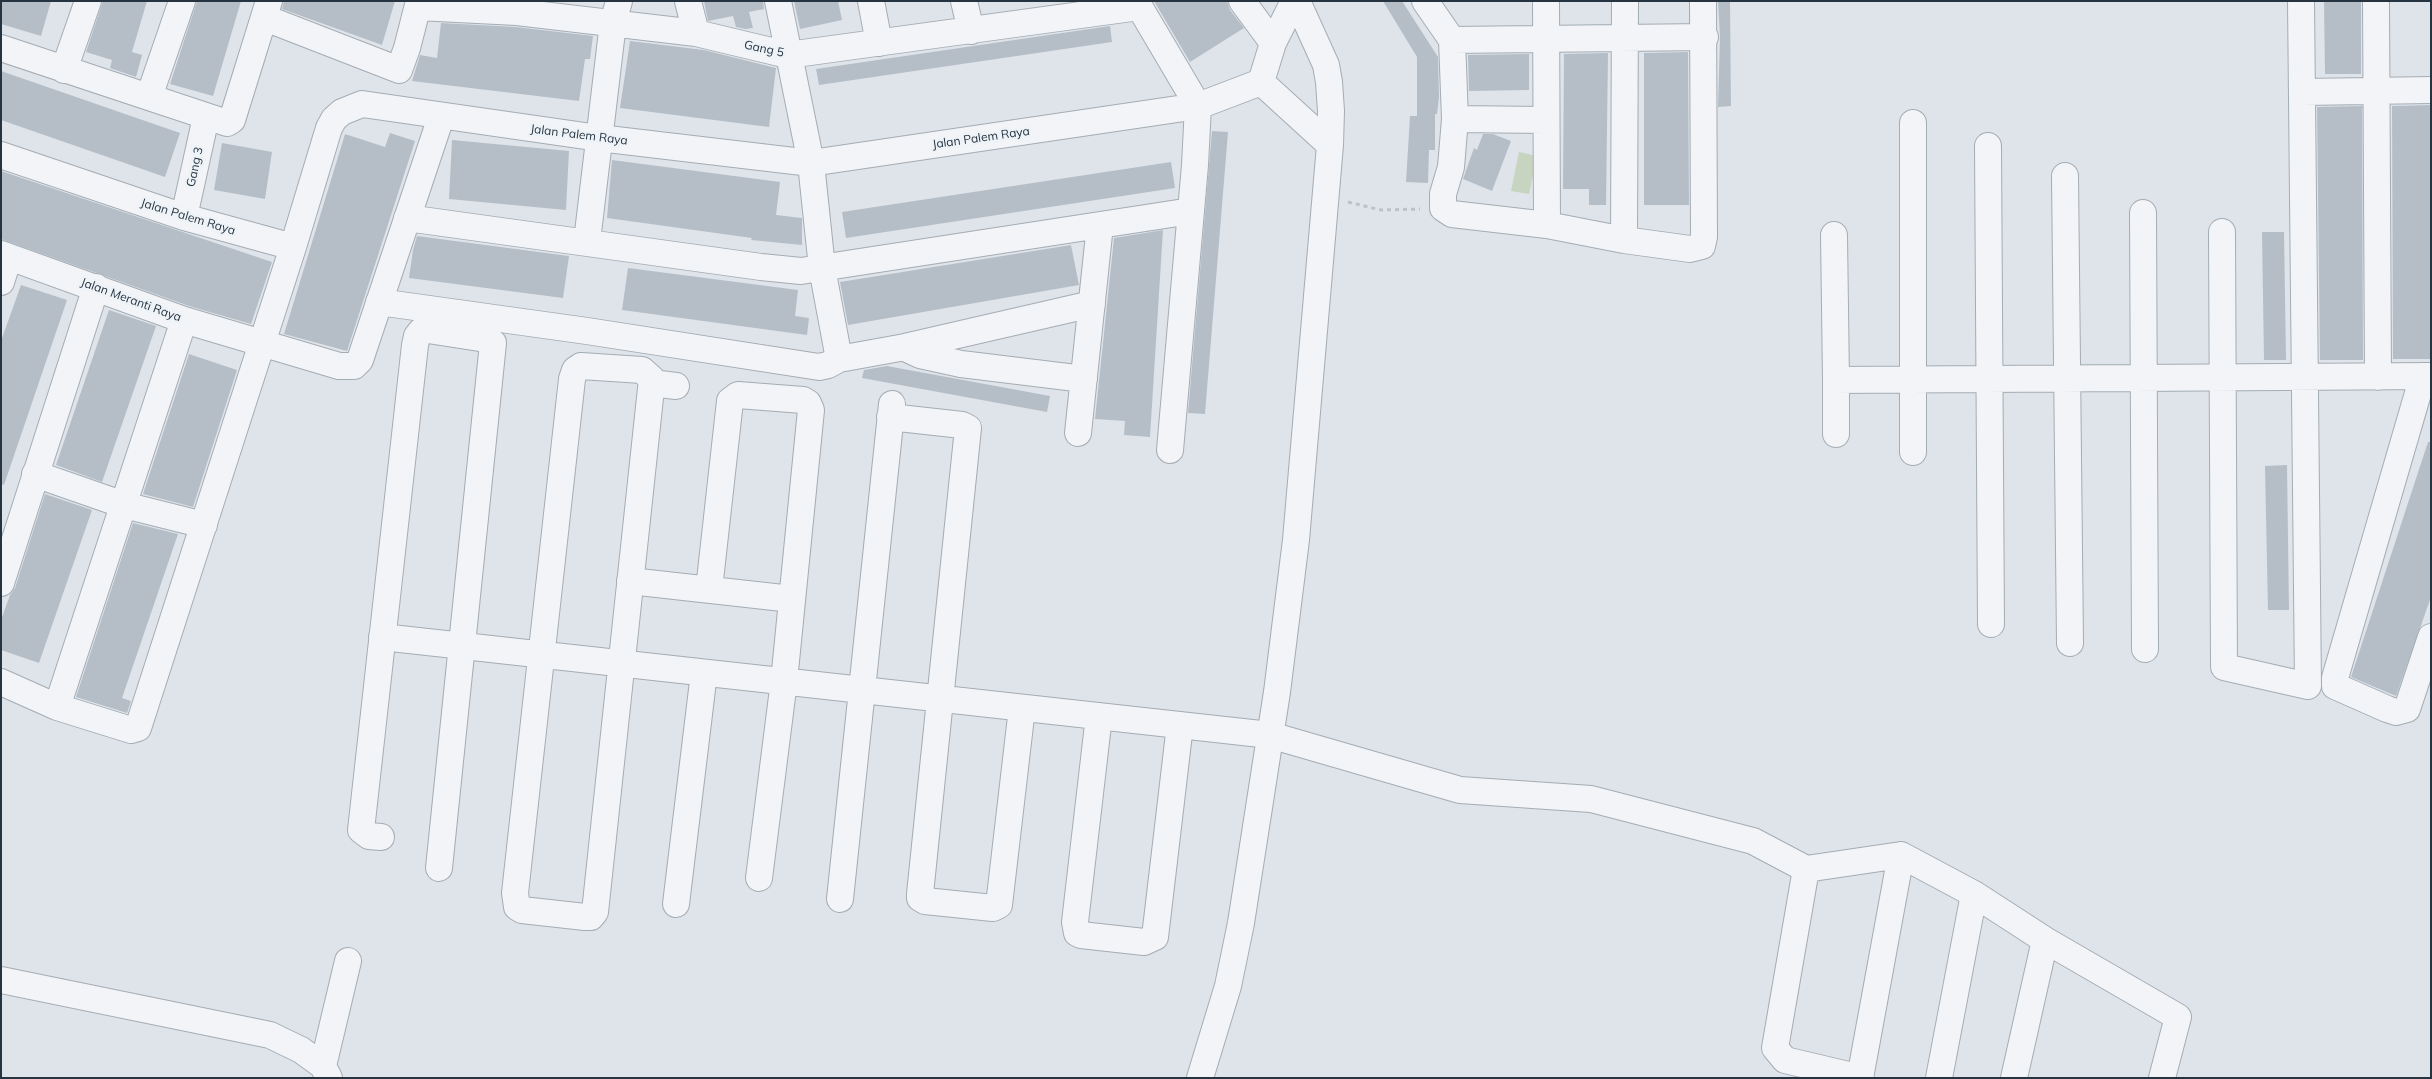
<!DOCTYPE html>
<style>
body{margin:0}
#map{position:relative;width:2432px;height:1079px;overflow:hidden;background:#dfe4ea;font-family:Mulish,sans-serif}
canvas{display:block}
.frame{position:absolute;inset:0;border:2px solid #263442;pointer-events:none}
</style>
<div id="map">
<canvas width="2432" height="1079"></canvas>
<div class="frame"></div>
</div>
<script>
const ctx = document.querySelector('canvas').getContext('2d');
ctx.lineJoin = 'round';
function paint(path, color) { ctx.fillStyle = color; ctx.fill(path, 'evenodd'); }
const poly = rows => new Path2D(rows.map(r => 'M' + r).join(''));
function trace(path, color, width, dash) { ctx.strokeStyle = color; ctx.lineWidth = width; ctx.lineCap = dash ? 'butt' : 'round'; ctx.setLineDash(dash || []); ctx.stroke(path); }
function drawText(font, color, halo, rows, align = 'center') {
  ctx.font = font + ' Mulish,sans-serif'; ctx.lineWidth = 5; ctx.setLineDash([]); ctx.textBaseline = 'middle'; ctx.strokeStyle = halo; ctx.fillStyle = color; for (const [text, x, y, turn = 0] of rows) {
    ctx.save(); ctx.translate(x, y); ctx.rotate((+turn || 0) * Math.PI / 180); ctx.textAlign = isNaN(turn) ? turn : align; if (halo) ctx.strokeText(text, 0, 0); ctx.fillText(text, 0, 0); ctx.restore();
  }
}
const green = poly([
 [1519,152,1537,156,1529,194,1511,191]
]);
const building = poly([
 [1,1,51,1,41,36,1,24],
 [103,1,147,1,132,52,142,55,136,77,110,68,112,60,86,52],
 [197,1,241,1,213,96,170,84],
 [284,1,395,1,382,45,282,9],
 [704,1,763,1,764,9,749,12,753,28,745,29,736,27,733,16,708,21],
 [794,1,838,1,842,20,800,29],
 [1154,1,1227,1,1230,10,1244,28,1190,62],
 [1383,1,1402,1,1438,57,1439,97,1437,114,1435,114,1435,150,1429,150,1428,183,1406,182,1410,116,1417,116,1417,57],
 [1718,1,1730,1,1731,106,1718,107,1720,37],
 [2324,1,2361,1,2361,74,2325,74],
 [441,23,516,27,593,36,590,59,585,59,579,101,412,81,420,55,437,58],
 [1110,26,1112,42,819,85,816,69],
 [630,41,704,50,776,68,769,127,620,108],
 [1688,52,1689,205,1644,205,1644,53],
 [1608,53,1606,205,1589,205,1589,189,1563,189,1564,54],
 [1529,54,1529,90,1469,91,1468,55],
 [1,71,180,133,165,177,1,120],
 [2431,105,2431,359,2393,359,2392,106],
 [2362,106,2363,360,2320,360,2317,107],
 [1212,131,1228,132,1205,414,1188,413],
 [390,133,415,141,347,351,284,334,345,134,385,147],
 [1483,134,1493,134,1511,141,1492,191,1463,179,1474,148,1477,150],
 [452,140,569,151,566,210,449,199],
 [222,143,272,152,265,199,214,190],
 [612,160,780,182,776,215,802,218,802,245,751,240,752,238,607,218],
 [1171,162,1175,188,846,238,842,212],
 [1,171,272,262,251,324,189,306,1,239],
 [1163,230,1150,437,1124,435,1125,421,1095,419,1114,238],
 [2262,232,2284,232,2286,360,2264,360],
 [417,236,569,256,563,298,409,278,413,250],
 [1071,245,1079,285,848,325,840,282],
 [628,268,798,290,795,316,809,318,807,335,622,310],
 [21,285,67,300,4,485,1,484,1,341],
 [109,310,156,326,102,482,56,465],
 [189,354,237,370,193,507,143,494],
 [887,366,1050,396,1047,412,862,378,864,370],
 [2428,442,2431,442,2431,597,2396,696,2351,677],
 [2287,465,2289,610,2268,610,2265,466],
 [45,494,92,510,39,663,1,650,1,620,10,595,15,588],
 [133,523,178,534,122,698,131,701,127,713,76,697]
]);
const path = poly([
 [1348,202,1381,210,1420,209]
]);
const minor = poly([
 [688,1,696,33],
 [778,1,811,163,822,268,839,359],
 [871,1,879,43],
 [964,1,971,31],
 [1136,1,1198,106,1195,165,1170,450],
 [1242,1,1273,43],
 [1294,1,1273,43,1261,82,1330,145],
 [1425,1,1452,40,1455,119,1451,167,1443,194,1443,208,1452,214,1547,225],
 [1546,1,1547,225,1624,240,1690,249,1702,246,1704,237,1703,1],
 [2376,1,2378,377],
 [418,7,517,12,696,33,788,55,1139,7],
 [265,18,399,70,407,48,419,1],
 [1452,40,1705,37],
 [1,48,227,123,232,120,269,1],
 [64,70,88,1],
 [2303,92,2431,90],
 [149,97,182,1],
 [1455,119,1545,120],
 [1913,123,1913,452],
 [1988,146,1991,624],
 [1,155,184,217,293,247,329,128,334,119,342,112,362,104,599,138,811,163,1198,106,1261,82],
 [2065,176,2070,643],
 [2143,213,2145,649],
 [184,217,206,117],
 [407,218,761,267,801,271,1191,211],
 [2222,232,2224,667,2308,686,2301,1],
 [1834,235,1836,380,2431,376],
 [1624,240,1625,1],
 [587,241,613,23,619,1],
 [1,254,184,320,339,366,354,366,360,360,441,117],
 [1,282,9,257],
 [379,302,587,331,819,367,828,365,839,359,905,347,1092,304],
 [905,348,920,355,961,364,1084,379],
 [581,366,642,370,652,379,595,912,591,917,585,917,522,910,517,907,515,893,572,379,575,370,581,366],
 [2423,376,2335,678,2335,686,2387,709,2396,712,2407,709,2431,637],
 [652,383,676,386],
 [890,417,962,425,968,428,920,894,920,898,925,901,993,908,999,905,1022,708],
 [1078,433,1100,225],
 [1836,434,1836,380],
 [35,474,124,505,204,525],
 [630,581,792,599],
 [1,583,96,287],
 [709,589,730,401,738,395,803,400,808,403,811,410,784,681,759,878],
 [382,637,1270,735,1460,790,1591,799,1753,841,1806,869,1901,855,1974,894,2045,940,2178,1017,2162,1078],
 [1,682,57,707,131,730,138,728,293,247],
 [57,707,184,320],
 [1099,716,1075,922,1077,933,1081,935,1144,942,1155,937,1180,725],
 [381,837,369,836,361,830,415,345,417,336,421,331,428,330,486,339,493,343,439,868],
 [1806,869,1775,1048,1785,1060,1861,1078],
 [840,899,892,404],
 [676,904,704,673],
 [1,980,270,1035,301,1050,323,1066,329,1078],
 [323,1066,348,961],
 [1200,1078,1228,986,1241,923,1277,692,1296,540,1330,145,1331,111,1329,82,1326,65,1297,1],
 [1860,1078,1901,855],
 [1939,1078,1974,894],
 [2014,1078,2045,940]
]);
const streetNames = [
 ["Gang 5",764,49,12],
 ["Jalan Palem Raya",579,135,7],
 ["Jalan Palem Raya",981,138,-8],
 ["Gang 3",195,167,-78],
 ["Jalan Palem Raya",188,217,17],
 ["Jalan Meranti Raya",131,300,20]
];
paint(green, '#c7d4bf');
paint(building, '#b5bec7');
trace(minor, '#a4acb4', 28);
trace(path, '#bdc2c8', 3, [4, 4]);
trace(minor, '#f2f4f7', 26);
drawText('12px', '#263442', '#eef3f7', streetNames);
</script>
